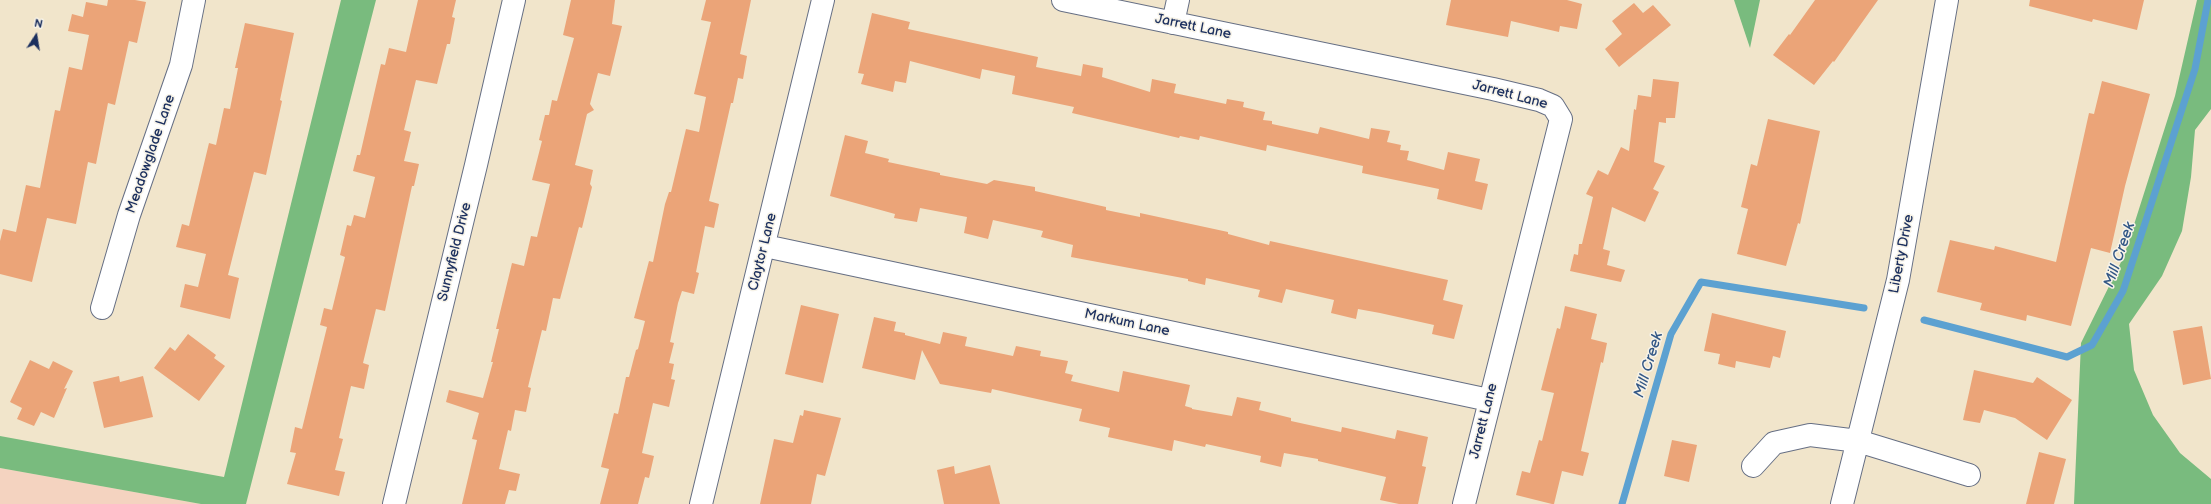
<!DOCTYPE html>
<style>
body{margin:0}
#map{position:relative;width:2211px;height:504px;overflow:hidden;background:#f1e5cb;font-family:"Balsamiq Sans",sans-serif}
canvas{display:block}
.north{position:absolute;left:16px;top:16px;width:40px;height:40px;-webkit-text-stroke:3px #f7f3e8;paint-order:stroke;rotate:12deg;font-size:11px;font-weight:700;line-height:16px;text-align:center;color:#1b2f5e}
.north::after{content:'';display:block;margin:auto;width:14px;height:18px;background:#1b2f5e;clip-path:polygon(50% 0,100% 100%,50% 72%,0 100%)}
</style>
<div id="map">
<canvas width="2211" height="504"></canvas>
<div class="north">N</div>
</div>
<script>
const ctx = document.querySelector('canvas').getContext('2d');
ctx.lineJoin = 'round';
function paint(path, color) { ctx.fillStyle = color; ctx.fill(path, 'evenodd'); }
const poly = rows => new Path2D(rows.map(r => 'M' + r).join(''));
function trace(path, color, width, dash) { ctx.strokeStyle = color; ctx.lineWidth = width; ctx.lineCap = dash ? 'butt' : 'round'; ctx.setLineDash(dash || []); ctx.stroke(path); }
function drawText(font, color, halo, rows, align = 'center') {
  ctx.font = font + ' "Balsamiq Sans",sans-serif'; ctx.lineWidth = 3; ctx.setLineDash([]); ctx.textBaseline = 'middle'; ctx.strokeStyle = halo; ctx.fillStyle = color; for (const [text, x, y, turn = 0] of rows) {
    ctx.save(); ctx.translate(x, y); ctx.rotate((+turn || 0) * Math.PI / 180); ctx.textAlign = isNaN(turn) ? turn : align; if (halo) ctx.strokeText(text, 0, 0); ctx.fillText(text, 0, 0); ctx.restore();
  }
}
const built = poly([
 [0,468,201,504,0,504]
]);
const forest = poly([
 [341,0,376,0,246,504,201,504,0,468,0,436,224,477],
 [1734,0,1760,0,1750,48],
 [2197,0,2211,0,2211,109,2195,130,2191,177,2182,231,2162,276,2129,324,2134,370,2153,415,2180,453,2211,479,2211,504,2074,504,2081,343,2124,256,2175,96]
]);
const stream = poly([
 [1924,320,2067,357,2092,345,2123,291,2195,69,2208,0],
 [1622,504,1671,334,1701,282,1864,308]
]);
const building = poly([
 [108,0,135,0,146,2,137,43,129,41,115,105,108,103,96,164,88,162,76,224,47,218,32,282,0,274,0,241,3,229,16,232,26,185,40,188,55,110,60,111,69,67,82,70,89,35,68,31,72,14,83,17,86,2,107,6],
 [418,0,456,0,452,17,455,18,450,44,447,44,437,84,416,80,404,130,411,132,404,161,419,164,414,186,412,186,385,311,376,309,363,363,369,365,364,389,351,386,339,438,343,439,335,470,345,472,339,496,287,484,296,453,290,452,295,427,302,429,327,327,320,325,324,308,332,310,345,257,340,255,347,225,351,226,354,215,365,218,375,177,353,171,357,155,360,155,381,64,385,65,389,48,406,52],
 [571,0,615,0,612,24,622,26,610,76,598,73,590,104,594,110,587,114,575,165,593,170,590,184,592,187,582,228,579,227,560,299,553,298,546,331,542,330,528,387,531,388,526,412,515,410,511,431,508,430,499,469,520,474,516,491,509,490,505,504,462,504,477,440,472,439,479,413,446,402,449,390,483,398,493,362,491,362,499,329,496,329,512,263,524,266,531,236,537,237,550,184,532,180,542,141,539,140,545,115,549,115,552,100,557,101,574,38,563,35],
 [706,0,751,0,740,54,747,56,743,79,738,78,733,103,731,103,709,201,719,204,714,228,705,226,696,272,699,273,694,294,682,291,678,303,670,342,674,343,669,363,674,364,671,379,675,380,669,407,653,403,642,453,654,456,649,478,645,477,638,504,600,504,609,469,601,467,614,413,618,414,626,377,629,377,636,350,638,349,645,321,634,318,649,261,653,262,665,204,669,192,671,192,686,129,699,132,706,97,694,94,711,22,701,20],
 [1451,0,1567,0,1582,4,1577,29,1560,26,1559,32,1511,21,1508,37,1446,25],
 [1815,0,1878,0,1834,62,1833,61,1814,85,1773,55,1789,34,1790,35],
 [2030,0,2144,0,2137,30,2093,19,2092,22,2029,6],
 [1634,3,1643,13,1653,5,1671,25,1619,67,1605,49,1622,34,1612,21],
 [872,13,910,22,908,29,1038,57,1036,67,1081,76,1083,64,1103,68,1102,77,1150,92,1152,79,1176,84,1174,93,1226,104,1227,99,1244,102,1243,107,1265,112,1263,120,1272,121,1272,124,1318,134,1320,127,1369,139,1371,128,1390,131,1387,142,1401,145,1400,150,1409,151,1407,160,1444,170,1448,152,1480,159,1475,181,1488,184,1482,210,1437,199,1439,189,1362,173,1363,166,1267,145,1266,151,1200,136,1199,140,1180,136,1179,138,1072,113,1074,107,1012,94,1015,76,982,69,980,79,910,61,906,83,895,81,893,92,861,84,864,74,858,73],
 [245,23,294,33,280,100,282,101,266,175,254,172,228,275,239,278,230,319,180,307,185,284,198,287,206,254,176,247,182,224,189,226,209,143,216,145,224,108,230,109,238,68,235,68],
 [1653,79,1679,82,1675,118,1666,118,1666,123,1659,122,1654,162,1665,166,1653,189,1659,192,1645,222,1612,207,1603,249,1610,251,1607,265,1625,270,1621,282,1570,271,1574,254,1578,255,1579,244,1582,244,1593,197,1586,194,1598,170,1608,175,1621,147,1629,151,1634,109,1636,110,1638,95,1651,97],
 [2102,81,2150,94,2125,186,2110,253,2091,248,2071,326,2027,315,2026,321,1980,310,1982,303,1937,292,1950,240,1994,250,1995,246,2056,262,2087,122,2089,113,2094,114],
 [1768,119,1820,131,1800,224,1798,223,1786,266,1737,254,1748,209,1741,207,1743,199,1751,164,1757,166],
 [845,135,868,141,865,153,889,159,888,162,940,173,940,175,987,184,994,180,1035,187,1035,191,1106,207,1106,210,1140,217,1140,213,1228,232,1228,234,1269,245,1270,241,1448,280,1443,300,1463,305,1454,339,1432,334,1434,325,1380,313,1358,309,1356,319,1331,313,1334,300,1286,289,1282,303,1258,297,1260,290,1206,278,1205,285,1188,281,1188,279,1071,257,1073,245,1041,237,1043,231,993,220,988,239,964,233,967,217,920,208,917,222,894,218,895,214,830,196],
 [801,305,839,314,823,383,785,374],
 [1565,306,1597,314,1591,339,1607,343,1603,363,1601,362,1581,451,1589,453,1583,476,1562,471,1554,504,1552,504,1516,495,1522,471,1530,473,1539,440,1542,441,1554,393,1541,390,1557,328,1560,329],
 [1712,313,1786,331,1780,358,1773,356,1770,368,1736,361,1735,368,1718,364,1720,354,1704,351],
 [874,317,896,322,894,331,905,333,905,335,940,344,943,332,967,337,965,346,1013,356,1016,346,1041,351,1040,356,1068,361,1065,373,1073,375,1071,381,1119,392,1123,371,1190,385,1185,406,1192,408,1192,409,1232,416,1237,397,1261,402,1259,410,1291,418,1291,421,1341,432,1342,427,1395,439,1397,430,1428,437,1422,466,1426,467,1418,504,1399,504,1380,500,1386,477,1318,461,1318,459,1284,453,1281,467,1260,462,1261,456,1206,444,1205,447,1174,440,1172,451,1108,437,1110,428,1079,421,1082,409,992,389,991,393,940,384,922,350,915,380,862,368],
 [2202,326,2211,379,2183,385,2173,331],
 [188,334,216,355,214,358,225,366,199,401,154,368,170,347,175,351],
 [30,360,49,369,53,361,73,371,64,389,67,388,54,418,41,412,34,426,17,419,22,408,10,402],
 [1974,370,2033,383,2037,377,2072,400,2047,440,2015,418,1984,410,1980,423,1963,420],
 [119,376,120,382,143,376,153,417,104,428,93,382],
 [804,410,841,418,825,476,817,474,811,504,760,504,774,439,793,443,800,415,803,416],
 [1672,440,1697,445,1689,482,1664,476],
 [2039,452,2066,459,2054,504,2026,504],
 [990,465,1000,504,944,504,937,470,954,466,955,474]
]);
const minor = poly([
 [1063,0,1493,89,1539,100,1553,106,1561,119,1464,504],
 [1173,23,1178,0],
 [765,246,1489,400],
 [102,308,129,215,181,65,194,0],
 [1753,466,1774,443,1810,435,1858,441,1969,475],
 [394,504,476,165,514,0],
 [701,504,823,0],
 [1842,504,1898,280,1947,0]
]);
const streetNames = [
 ["Jarrett Lane",1193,27,12],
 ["Jarrett Lane",1510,95,15],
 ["Meadowglade Lane",151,154,-71],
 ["Sunnyfield Drive",455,252,-76],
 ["Claytor Lane",763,252,-76],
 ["Liberty Drive",1902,254,-79],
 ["Markum Lane",1127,323,12],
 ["Jarrett Lane",1484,421,-76]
];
const waterNames = [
 ["Mill Creek",2120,255,-71],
 ["Mill Creek",1649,365,-73]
];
paint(built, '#f4d3c0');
paint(forest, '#79bb7e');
trace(stream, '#5ca1d1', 7);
paint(building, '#eba478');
trace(minor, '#666f84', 24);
trace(minor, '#fff', 22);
drawText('14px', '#1b2f5e', '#f7f3e8', streetNames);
drawText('italic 15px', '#325786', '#f7f3e8', waterNames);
</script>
